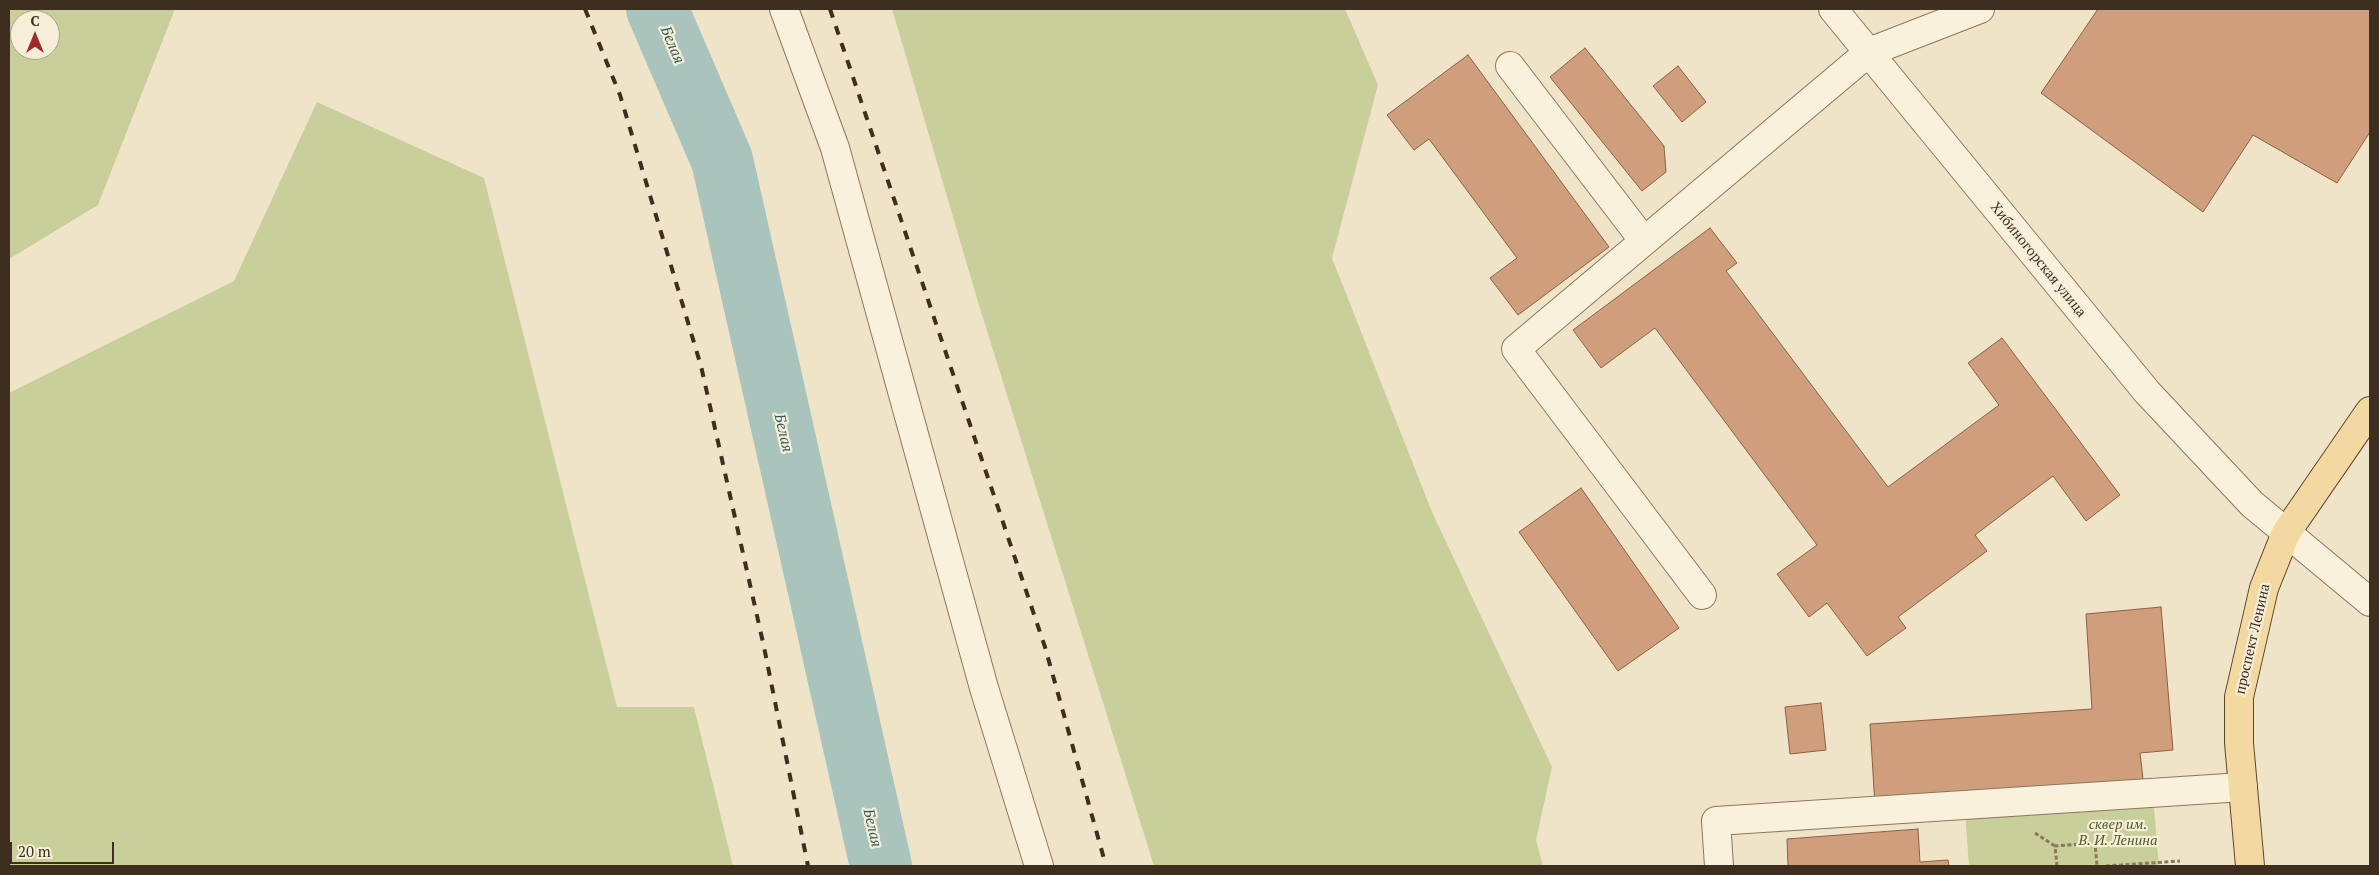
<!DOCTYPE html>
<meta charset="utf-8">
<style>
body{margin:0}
#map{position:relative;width:2379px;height:875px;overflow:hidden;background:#f0e4c8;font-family:"PT Serif",serif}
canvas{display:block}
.frame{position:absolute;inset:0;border:10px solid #3d2e20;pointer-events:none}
.north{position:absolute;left:10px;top:10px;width:50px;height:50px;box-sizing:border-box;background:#f7eed8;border:1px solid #ada18e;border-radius:50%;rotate:0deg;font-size:14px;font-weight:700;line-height:20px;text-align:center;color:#3d2e20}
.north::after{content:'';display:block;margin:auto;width:18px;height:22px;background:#9e2a2b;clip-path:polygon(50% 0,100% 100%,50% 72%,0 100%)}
.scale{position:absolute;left:10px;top:842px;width:104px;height:22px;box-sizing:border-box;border:2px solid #3d2e20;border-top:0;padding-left:6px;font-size:15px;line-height:18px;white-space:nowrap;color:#3d2e20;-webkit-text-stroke:4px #f7eed8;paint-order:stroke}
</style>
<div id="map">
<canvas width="2379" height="875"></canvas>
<div class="frame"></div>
<div class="north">С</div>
<div class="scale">20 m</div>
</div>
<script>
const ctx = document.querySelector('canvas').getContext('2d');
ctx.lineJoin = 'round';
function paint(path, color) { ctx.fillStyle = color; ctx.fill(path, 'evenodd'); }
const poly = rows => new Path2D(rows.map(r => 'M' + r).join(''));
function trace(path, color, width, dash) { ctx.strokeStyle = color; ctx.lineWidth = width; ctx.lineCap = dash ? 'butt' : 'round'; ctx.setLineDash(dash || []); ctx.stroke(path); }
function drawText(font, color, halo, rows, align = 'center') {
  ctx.font = font + ' "PT Serif",serif'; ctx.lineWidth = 4.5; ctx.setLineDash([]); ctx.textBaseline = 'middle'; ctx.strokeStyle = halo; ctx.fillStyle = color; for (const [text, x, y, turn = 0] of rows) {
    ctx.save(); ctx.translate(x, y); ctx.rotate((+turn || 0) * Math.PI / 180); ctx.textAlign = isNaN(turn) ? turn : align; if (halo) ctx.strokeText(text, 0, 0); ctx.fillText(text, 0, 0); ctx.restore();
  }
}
const green = poly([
 [9,9,175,9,98,205,9,259],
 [20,20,50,20,50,50,20,50],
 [892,9,1345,9,1378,85,1332,258,1432,512,1552,767,1536,840,1543,866,1154,866,978,302],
 [317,102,484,178,617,707,694,707,733,866,9,866,9,393,234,281],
 [2153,797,2159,866,1969,866,1965,812]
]);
const river = poly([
 [657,9,722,160,881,866]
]);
const building = poly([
 [2098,9,2370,9,2370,132,2337,183,2253,135,2203,212,2041,93,2098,9],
 [1585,48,1664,146,1666,172,1642,191,1550,77,1585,48],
 [1468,55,1609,247,1518,315,1490,278,1517,258,1429,139,1414,150,1387,115,1468,55],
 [1678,66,1706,102,1682,122,1653,86,1678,66],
 [1710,228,1737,263,1726,271,1888,487,1999,405,1968,363,2002,338,2120,495,2086,521,2053,476,1975,535,1987,551,1898,617,1906,628,1867,656,1827,603,1809,617,1777,574,1817,545,1655,328,1601,368,1573,330,1710,228],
 [1581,488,1679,628,1618,671,1519,532,1581,488],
 [2161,607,2173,750,2140,753,2144,787,1875,806,1870,724,2092,709,2086,614,2161,607],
 [1821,703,1826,750,1790,754,1785,707,1821,703],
 [1918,829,1920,862,1948,860,1949,866,1788,866,1787,839,1918,829]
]);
const path = poly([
 [2035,833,2055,846],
 [2057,866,2055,846,2095,843,2097,866],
 [2106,866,2180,861]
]);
const minor = poly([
 [784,9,835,148,984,688,1039,866],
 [1833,9,2147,392,2252,504,2370,602],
 [1510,66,1644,241],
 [1702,595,1516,349,1869,52,1980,9],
 [1719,866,1716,821,2243,787]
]);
const major = poly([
 [2250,866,2239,743,2239,697,2264,588,2286,533,2370,411]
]);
const rail = poly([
 [585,9,620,95,701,366,764,647,808,866],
 [830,9,1045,647,1106,866]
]);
const streetNames = [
 ["Хибиногорская улица",2038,260,51],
 ["проспект Ленина",2253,639,-77]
];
const parkNames = [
 ["сквер им.",2118,825],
 ["В. И. Ленина",2118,841]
];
const waterNames = [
 ["Белая",672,45,67],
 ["Белая",783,433,77],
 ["Белая",872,828,77]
];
paint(green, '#c9cf9b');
trace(river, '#a9c4bc', 62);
paint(building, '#cf9f7d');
trace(building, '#8d5f41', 1);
trace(minor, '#8d765c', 30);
trace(major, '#5b4430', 30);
trace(path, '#8d765c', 3, [4, 2.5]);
trace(minor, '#faf1dc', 28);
trace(major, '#f3d9a0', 28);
trace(rail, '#3d2e20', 4, [9, 9]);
drawText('14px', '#3d2e20', '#f7eed8', streetNames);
drawText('italic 14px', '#4d5a26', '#f7eed8', parkNames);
drawText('italic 15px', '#2f5d5a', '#f7eed8', waterNames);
</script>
